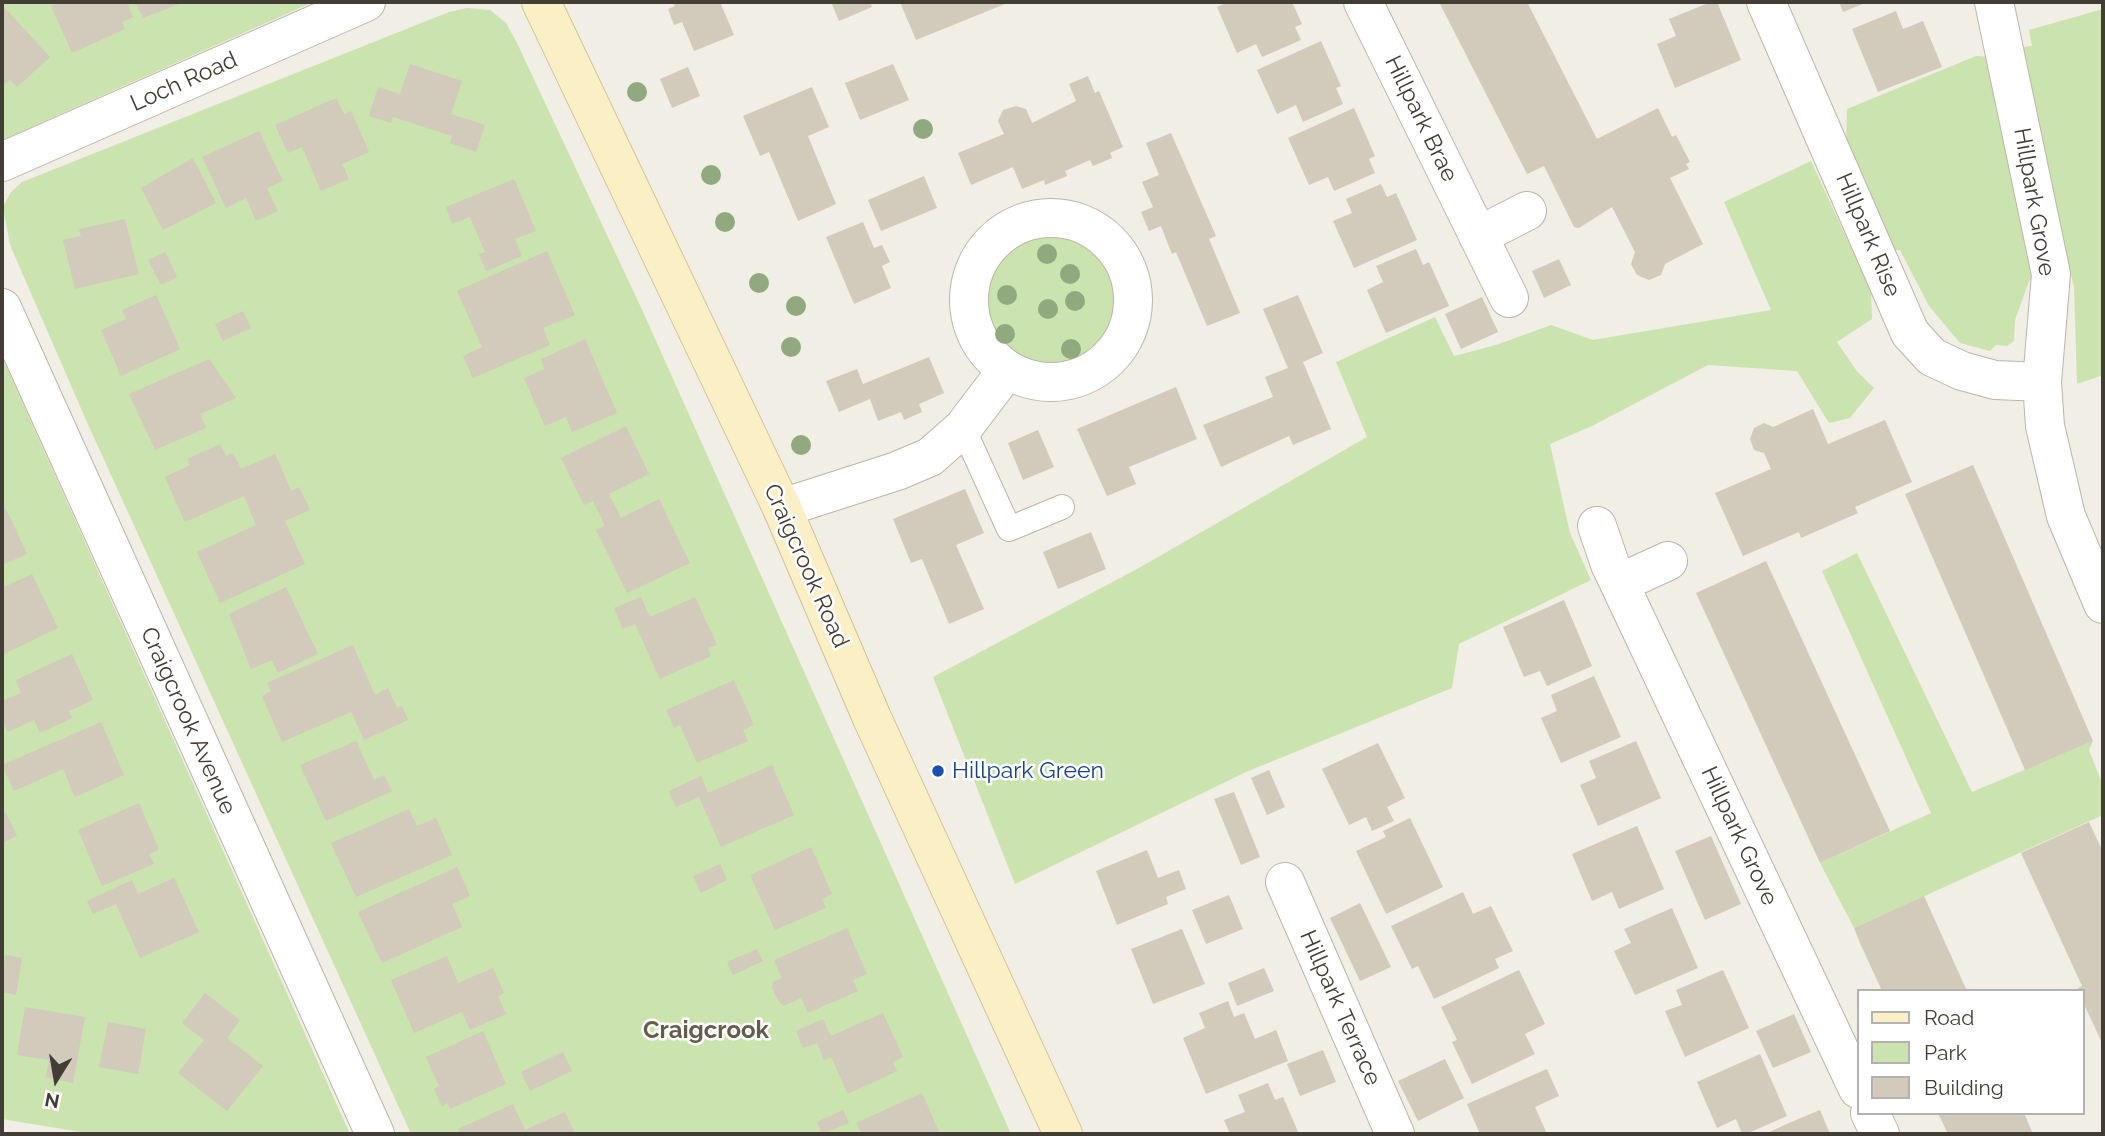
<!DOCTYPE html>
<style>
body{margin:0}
#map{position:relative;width:2105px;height:1136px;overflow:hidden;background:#f1eee5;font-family:Raleway,sans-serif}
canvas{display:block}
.frame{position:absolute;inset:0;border:4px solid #433e35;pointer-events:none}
.legend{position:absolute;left:1857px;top:989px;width:228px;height:126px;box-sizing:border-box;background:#fff;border:2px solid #b4b2ae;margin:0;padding:9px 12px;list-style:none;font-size:21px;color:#433e35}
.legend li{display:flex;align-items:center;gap:14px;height:35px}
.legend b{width:35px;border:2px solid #b4b2ae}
.north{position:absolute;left:21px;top:1045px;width:70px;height:70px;-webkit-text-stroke:5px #fff;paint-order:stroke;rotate:191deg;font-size:19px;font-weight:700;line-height:28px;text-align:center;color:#433e35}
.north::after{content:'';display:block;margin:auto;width:24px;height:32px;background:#433e35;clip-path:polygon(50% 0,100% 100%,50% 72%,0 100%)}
</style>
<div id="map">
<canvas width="2105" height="1136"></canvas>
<div class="frame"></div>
<ul class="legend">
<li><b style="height:9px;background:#fbf0c5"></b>Road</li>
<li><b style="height:19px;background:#cae3af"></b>Park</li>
<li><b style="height:19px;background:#d2cabb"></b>Building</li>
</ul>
<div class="north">N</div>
</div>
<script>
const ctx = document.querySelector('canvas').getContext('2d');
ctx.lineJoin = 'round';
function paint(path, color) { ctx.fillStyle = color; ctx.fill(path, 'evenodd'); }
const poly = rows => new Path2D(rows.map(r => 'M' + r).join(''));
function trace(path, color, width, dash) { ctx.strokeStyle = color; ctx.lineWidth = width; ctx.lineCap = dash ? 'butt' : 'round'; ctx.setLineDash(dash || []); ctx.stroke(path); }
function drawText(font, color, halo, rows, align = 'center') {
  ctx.font = font + ' Raleway,sans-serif'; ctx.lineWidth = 5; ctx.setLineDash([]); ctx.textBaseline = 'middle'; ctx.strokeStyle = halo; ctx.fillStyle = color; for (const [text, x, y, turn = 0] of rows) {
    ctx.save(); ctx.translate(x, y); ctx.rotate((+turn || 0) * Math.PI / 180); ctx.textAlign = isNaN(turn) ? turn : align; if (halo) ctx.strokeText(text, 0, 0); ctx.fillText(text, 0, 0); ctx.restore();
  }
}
const green = poly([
 [2,2,313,2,2,140],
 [467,8,490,10,506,23,517,43,644,314,1011,1134,411,1134,86,420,10,245,3,207,11,192,22,182,449,12],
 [2103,9,2103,375,2077,384,2074,287,2016,48,2032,46,2029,30],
 [1976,56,1991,57,2038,272,2029,281,2015,320,2014,341,2007,346,1996,345,1990,351,1960,343,1929,306,1900,250,1889,250,1846,151,1847,109],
 [1811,161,1871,291,1872,319,1837,342,1856,370,1874,388,1850,418,1829,423,1797,371,1708,365,1592,426,1550,444,1570,533,1591,580,1459,644,1452,688,1246,772,1015,884,933,677,1137,569,1367,437,1336,362,1435,317,1454,356,1496,345,1551,325,1593,340,1771,310,1724,202],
 '982 300a69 69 0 1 1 138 0a69 69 0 1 1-138 0Z',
 [2,357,350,1134,93,1134,2,1119],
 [1857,553,1972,792,2093,741,2089,750,2103,786,2103,815,1854,928,1820,863,1931,813,1822,571]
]);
const building = poly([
 [61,2,127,2,133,17,122,22,125,29,72,53,51,6],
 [135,2,184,2,143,18],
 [673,2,720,2,734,35,694,51,682,22,674,25,668,9,675,6],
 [831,2,870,2,872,7,839,21],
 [900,2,1010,2,916,40],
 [1228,2,1292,2,1302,24,1295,27,1301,40,1262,57,1256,44,1237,53,1217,7],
 [1439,2,1527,2,1597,139,1658,108,1672,137,1676,135,1690,162,1686,164,1689,169,1670,178,1703,244,1665,264,1661,275,1649,280,1637,275,1631,264,1635,252,1612,207,1579,228,1574,227,1544,166,1527,174],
 [1711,2,1717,2,1741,60,1675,88,1657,44,1676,36,1669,19],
 [1839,2,1868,2,1843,12],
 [2,5,50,57,17,87,10,80,5,84,2,80],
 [1896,11,1903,29,1923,21,1942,67,1878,92,1852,29],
 [1321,41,1341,86,1336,88,1343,104,1303,122,1296,105,1277,114,1257,70],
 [410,64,462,81,451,114,485,125,476,152,450,143,452,136,393,117,391,123,369,116,378,87,400,94],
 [893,64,909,100,860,120,845,83],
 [688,67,700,96,672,108,660,79],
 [1088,76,1095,93,1099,91,1123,147,1110,153,1112,158,1093,166,1090,160,1065,171,1067,176,1045,185,1044,180,1022,189,1013,167,971,185,958,153,1004,134,998,121,1003,110,1016,106,1026,109,1032,123,1076,101,1069,84],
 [812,87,829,127,808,136,836,204,798,221,769,152,760,156,743,116],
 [336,98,344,114,351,111,369,152,342,164,349,179,321,191,302,147,288,153,275,125],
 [1354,108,1375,156,1369,159,1375,173,1334,191,1328,177,1309,185,1288,138],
 [259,131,283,181,267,188,278,211,256,221,246,198,226,208,202,157],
 [1171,133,1216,236,1209,239,1240,313,1207,326,1176,252,1172,254,1161,226,1149,231,1141,212,1153,207,1142,182,1159,175,1146,143],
 [193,158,216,203,163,230,141,188],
 [924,176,937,208,881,231,868,200],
 [514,179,536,231,515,239,522,256,486,271,479,254,485,252,470,217,452,224,446,207],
 [1381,184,1387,197,1396,193,1417,240,1354,268,1333,221,1352,213,1346,199],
 [125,219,139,274,75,289,63,240,81,236,79,229],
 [863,222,874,248,882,245,890,262,882,266,891,288,854,304,826,237],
 [1416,249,1423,265,1429,262,1449,306,1386,333,1367,290,1383,282,1376,266],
 [547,251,575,315,543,328,550,345,473,378,463,356,482,347,457,291],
 [165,252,177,277,161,285,148,260],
 [1559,259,1571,285,1544,298,1532,271],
 [156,295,180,349,121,376,101,330,126,319,122,310],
 [1298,295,1323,353,1303,362,1331,429,1293,445,1289,436,1221,467,1203,425,1273,397,1265,377,1288,368,1263,309],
 [1482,297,1498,332,1461,349,1445,314],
 [243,311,251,328,223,341,215,324],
 [585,339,617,413,572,432,566,417,545,426,524,378,545,369,541,359],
 [929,357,944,393,919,404,922,412,904,420,901,412,878,421,870,399,839,412,826,381,857,369,863,384],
 [209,359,236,398,200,414,206,428,155,450,129,394],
 [1176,387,1197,439,1129,467,1136,484,1107,496,1077,429],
 [1813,409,1828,444,1885,420,1912,482,1855,507,1858,513,1801,538,1799,532,1743,556,1715,493,1771,469,1764,453,1754,450,1750,439,1754,428,1764,423,1773,427],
 [626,426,649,474,609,494,621,518,659,499,690,563,627,593,596,530,605,526,593,501,584,505,561,458],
 [1038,430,1054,467,1023,480,1008,443],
 [220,444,226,456,233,453,241,469,275,454,291,491,299,487,310,510,285,521,305,564,220,603,197,552,256,525,244,496,185,522,165,477,190,465,187,459],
 [1973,465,2093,741,2025,770,1905,494],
 [965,489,984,533,956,545,984,609,949,624,922,559,911,563,893,519],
 [6,509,27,554,2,565,2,511],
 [1091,532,1106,569,1058,589,1043,552],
 [1766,561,1890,831,1820,863,1696,593],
 [32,574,58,628,2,655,2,588],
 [286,587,318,654,278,673,272,660,251,669,229,614],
 [641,597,650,617,695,597,717,645,708,648,711,656,660,679,635,624,623,629,614,608],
 [1564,600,1592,666,1547,686,1540,671,1524,677,1503,627],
 [353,645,375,695,388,688,397,708,402,706,408,720,364,740,351,712,282,742,262,696,271,691,267,683],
 [72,654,93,700,69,711,72,718,40,733,34,720,8,732,2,719,2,701,21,693,16,680],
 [1594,676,1621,737,1561,763,1541,718,1557,711,1551,695],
 [734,680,754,725,743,730,748,741,697,763,680,725,674,728,666,710],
 [101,722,124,775,75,797,63,769,14,791,2,765],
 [356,741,374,780,384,775,392,791,326,821,300,765],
 [1636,741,1661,798,1598,826,1580,785,1596,778,1589,761],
 [1378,743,1405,798,1387,807,1394,821,1372,831,1366,817,1349,825,1322,769],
 [772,765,794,815,721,847,699,797,676,807,669,791,701,776,708,793],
 [1269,770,1285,807,1267,815,1251,778],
 [1234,792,1260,857,1241,865,1214,799],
 [139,803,159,850,149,854,154,864,102,886,78,830],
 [409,809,417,826,436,818,452,855,356,897,331,843],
 [6,813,17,836,2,843,2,815],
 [1410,818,1443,887,1386,914,1356,851,1386,837,1383,831],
 [2089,822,2103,852,2103,1045,2082,1000,2082,991,2077,989,2082,986,2021,853],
 [1637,826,1664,889,1619,909,1612,892,1592,901,1572,854],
 [1711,836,1741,904,1705,920,1675,851],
 [811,847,832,894,822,899,826,908,775,930,750,875],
 [1147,850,1158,878,1179,870,1186,889,1166,897,1168,904,1117,925,1096,871],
 [720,864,727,880,701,893,693,876],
 [457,867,470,896,452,904,462,927,382,963,358,912],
 [174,878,199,932,140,958,116,904,93,914,87,901,132,880,138,894],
 [1463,892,1473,914,1491,906,1513,951,1495,959,1499,968,1434,999,1418,966,1412,969,1391,926],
 [1229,895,1243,929,1206,944,1192,910],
 [1924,896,1967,991,1882,991,1860,943,1854,928],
 [1360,903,1391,967,1360,981,1330,918],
 [1672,908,1698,968,1635,995,1614,951,1631,943,1624,929],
 [847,928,867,974,853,980,858,991,808,1013,801,998,784,1006,779,1002,772,988,773,982,782,978,774,960],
 [1182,929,1205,984,1153,1004,1131,949],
 [757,949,763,961,733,975,727,962],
 [5,955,22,958,16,995,2,992],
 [447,956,458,983,493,968,504,993,498,996,506,1014,470,1030,462,1012,414,1033,391,980],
 [1264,968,1274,991,1237,1006,1228,983],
 [1519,970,1545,1024,1525,1034,1535,1054,1472,1084,1452,1042,1457,1040,1441,1007],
 [1723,970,1749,1028,1685,1057,1665,1011,1682,1005,1676,990],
 [205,993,240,1020,227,1038,263,1066,227,1111,178,1073,204,1040,182,1023],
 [1228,1001,1234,1017,1244,1013,1255,1039,1276,1030,1288,1061,1206,1094,1183,1038,1205,1028,1199,1013],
 [25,1007,85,1017,73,1083,46,1077,49,1060,17,1055],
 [883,1013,903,1057,893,1062,897,1071,848,1094,831,1057,824,1060,817,1043,803,1048,796,1031,823,1019,831,1036],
 [1794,1014,1811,1052,1773,1068,1756,1031],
 [108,1022,146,1029,138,1074,99,1067],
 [483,1031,506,1084,450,1109,447,1103,442,1106,434,1089,439,1086,426,1057],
 [1323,1050,1336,1082,1300,1096,1287,1064],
 [563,1052,572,1071,530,1091,521,1072],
 [1760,1054,1787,1116,1746,1134,1742,1134,1736,1119,1717,1128,1697,1082],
 [1445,1059,1464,1098,1418,1121,1398,1081],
 [1547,1069,1559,1096,1535,1107,1547,1134,1480,1134,1467,1104],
 [1268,1083,1275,1100,1283,1097,1299,1134,1230,1134,1224,1120,1245,1112,1238,1095],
 [922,1093,940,1134,862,1134,856,1123],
 [513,1104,525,1130,565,1112,575,1134,460,1134,458,1129],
 [843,1110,849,1123,822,1134,817,1122],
 [1820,1110,1830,1134,1765,1134,1791,1122],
 [1938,1113,2024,1113,2033,1134,1948,1134]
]);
const lane = poly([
 [963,428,1009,529,1062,507]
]);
const street = poly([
 [1363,2,1509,298],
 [1766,2,1910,333,1932,357,1962,371,1995,380,2042,382],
 [1994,2,2051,274,2042,382,2045,426,2066,516,2103,604],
 [2,162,366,2],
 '969 300a82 82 0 1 1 164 0a82 82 0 1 1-164 0Z',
 [1478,236,1527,211],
 [2,308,375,1134],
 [782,508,897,471,930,457,963,428,1007,370],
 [1597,526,1610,564,1858,1089],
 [1620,583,1668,561],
 [1285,882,1395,1134],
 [1870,1113,1880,1134]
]);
const secondary = poly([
 [541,2,782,508,872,718,1063,1134]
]);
const trees = [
 [637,92],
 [923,129],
 [711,175],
 [725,222],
 [1047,254],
 [1070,274],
 [759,283],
 [1007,295],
 [1075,301],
 [796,306],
 [1048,309],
 [1005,334],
 [791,347],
 [1071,349],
 [801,445]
];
const markers = [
 [938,771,7,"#1a4fb4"]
];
const streetNames = [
 ["Loch Road",184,82,-24],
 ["Hillpark Brae",1421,119,64],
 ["Hillpark Grove",2034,202,80],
 ["Hillpark Rise",1868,235,67],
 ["Craigcrook Road",806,566,66],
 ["Craigcrook Avenue",188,721,66],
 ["Hillpark Grove",1739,836,65],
 ["Hillpark Terrace",1340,1008,66]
];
const transitNames = [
 ["Hillpark Green",952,771]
];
const neighbourhoodNames = [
 ["Craigcrook",706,1031]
];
paint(green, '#cae3af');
paint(building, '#d2cabb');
trace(lane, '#bcb6a8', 26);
trace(street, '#bcb6a8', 40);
trace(secondary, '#cfc297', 40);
trace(lane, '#fff', 24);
trace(street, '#fff', 38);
trace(secondary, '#fbf0c5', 38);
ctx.fillStyle = '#91a97f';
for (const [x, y] of trees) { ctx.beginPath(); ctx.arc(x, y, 10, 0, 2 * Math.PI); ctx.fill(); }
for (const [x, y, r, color] of markers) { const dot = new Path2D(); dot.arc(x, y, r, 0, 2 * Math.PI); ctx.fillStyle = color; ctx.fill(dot); trace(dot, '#fff', 2.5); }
drawText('23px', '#433e35', '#fff', streetNames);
drawText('23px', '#164399', '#fff', transitNames, 'left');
drawText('bold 24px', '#655c4d', '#fff', neighbourhoodNames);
</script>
